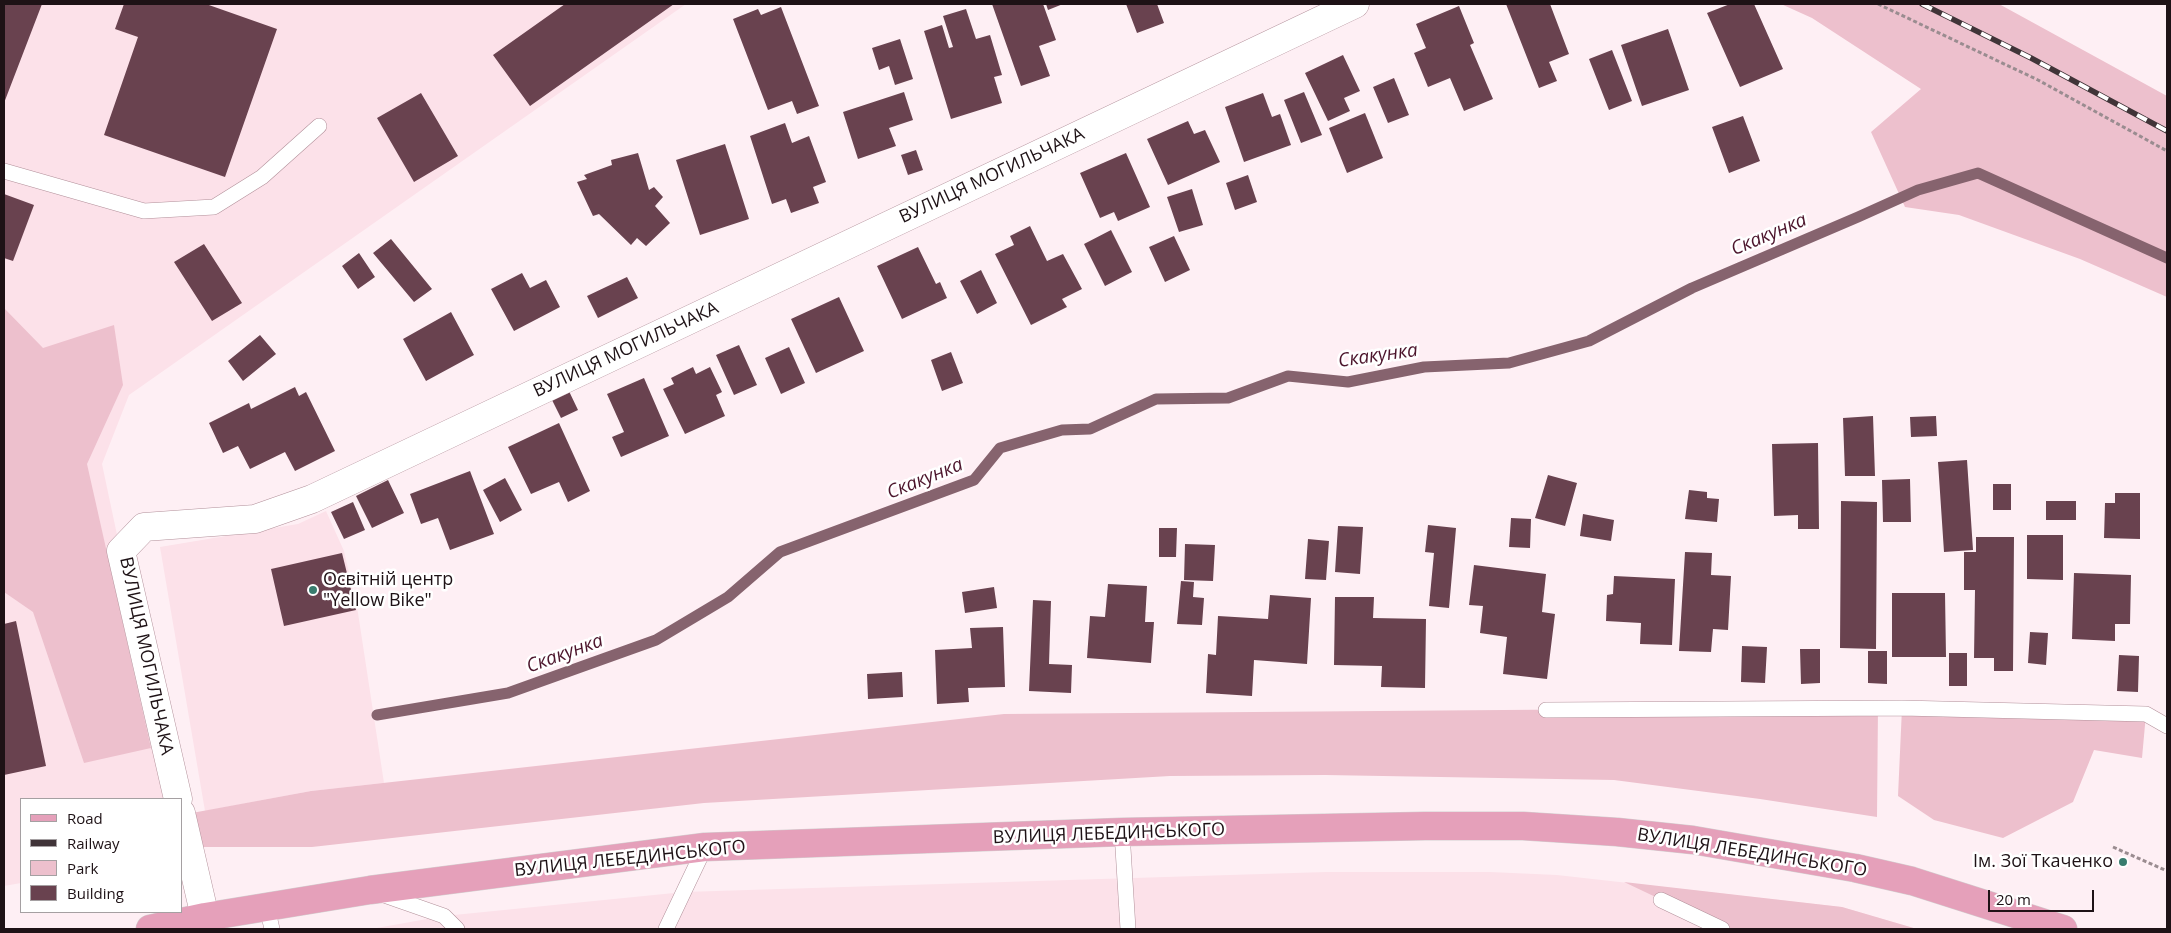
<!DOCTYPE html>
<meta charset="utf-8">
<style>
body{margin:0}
#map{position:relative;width:2171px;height:933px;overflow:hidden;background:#feeff4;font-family:"Open Sans",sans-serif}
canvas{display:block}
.frame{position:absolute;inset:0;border:5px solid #1e1216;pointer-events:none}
.legend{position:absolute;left:20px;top:798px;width:162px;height:115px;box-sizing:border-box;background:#fff;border:1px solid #a5a0a2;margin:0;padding:6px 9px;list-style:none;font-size:15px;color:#1e1216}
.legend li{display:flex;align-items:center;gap:10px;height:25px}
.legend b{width:25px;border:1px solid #a5a0a2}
.scale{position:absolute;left:1988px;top:890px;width:106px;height:22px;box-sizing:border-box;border:2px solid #1e1216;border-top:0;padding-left:6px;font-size:15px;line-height:18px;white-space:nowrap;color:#1e1216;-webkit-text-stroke:4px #fff;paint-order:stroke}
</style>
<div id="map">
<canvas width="2171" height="933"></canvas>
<div class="frame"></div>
<ul class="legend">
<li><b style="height:6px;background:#e5a0ba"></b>Road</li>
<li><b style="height:6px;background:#403438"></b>Railway</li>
<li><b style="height:14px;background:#edc0cd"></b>Park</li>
<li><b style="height:14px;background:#69424f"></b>Building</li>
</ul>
<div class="scale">20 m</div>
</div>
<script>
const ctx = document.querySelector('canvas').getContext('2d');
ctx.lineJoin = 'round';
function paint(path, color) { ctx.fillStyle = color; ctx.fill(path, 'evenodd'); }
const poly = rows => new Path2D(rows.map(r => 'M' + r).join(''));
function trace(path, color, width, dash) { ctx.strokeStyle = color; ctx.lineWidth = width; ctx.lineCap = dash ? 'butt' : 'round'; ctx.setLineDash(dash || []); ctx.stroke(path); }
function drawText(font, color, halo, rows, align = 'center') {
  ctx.font = font + ' "Open Sans",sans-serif'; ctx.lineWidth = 5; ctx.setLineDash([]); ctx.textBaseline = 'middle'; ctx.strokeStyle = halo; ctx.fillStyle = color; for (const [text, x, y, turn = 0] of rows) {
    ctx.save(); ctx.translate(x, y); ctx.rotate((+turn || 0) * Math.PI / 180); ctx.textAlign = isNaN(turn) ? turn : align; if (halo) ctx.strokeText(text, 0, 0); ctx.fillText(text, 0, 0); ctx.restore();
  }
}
const built = poly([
 [4,4,686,4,129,395,102,464,173,799,21,799,21,883,4,886],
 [326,511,344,551,358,613,384,783,311,791,205,811,160,547,298,524],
 [1326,872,1490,872,1557,875,1842,907,1917,929,371,929,444,916,684,892]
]);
const green = poly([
 [1781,4,1999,4,2167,96,2167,297,2080,259,1959,215,1905,207,1871,132,1921,89,1812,18],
 [4,308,43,348,114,325,123,385,87,464,151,748,84,763,33,612,4,592],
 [1878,707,1877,817,1760,799,1614,780,1325,775,1170,776,704,803,312,847,184,847,181,815,311,791,1004,714],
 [1902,708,2146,714,2142,758,2094,750,2073,802,2003,838,1934,820,1898,796],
 [1624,882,1842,907,1917,929,1723,929]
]);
const stream = poly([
 [377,715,508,693,656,640,728,597,780,552,974,480,1000,448,1062,430,1090,429,1156,399,1228,398,1288,376,1348,382,1424,367,1509,363,1589,341,1692,288,1858,217,1918,190,1978,173,2167,258]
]);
const building = poly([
 [4,4,42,4,4,103],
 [124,4,206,4,277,29,225,177,104,135,138,37,115,29],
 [565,4,674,4,530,106,493,55],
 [992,4,1043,4,1056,40,1039,46,1050,76,1021,86],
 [1046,4,1063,4,1048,10],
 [1126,4,1157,4,1164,23,1137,33],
 [1506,4,1550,4,1569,54,1549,62,1557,81,1539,88],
 [1730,4,1754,4,1783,69,1740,87,1707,13],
 [1459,6,1474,43,1470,45,1493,99,1464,111,1450,78,1428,87,1414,53,1426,48,1416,24],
 [781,7,819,106,797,114,792,101,768,110,733,19,758,9,761,15],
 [966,9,976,39,990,35,1002,75,994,77,1002,103,951,119,924,31,942,25,949,48,953,47,943,16],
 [1668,29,1689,90,1642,106,1621,45],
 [900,39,913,79,895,85,889,66,879,70,872,48],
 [1612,50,1632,101,1609,110,1589,59],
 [1343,55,1360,91,1344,98,1350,111,1328,121,1305,73],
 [1394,78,1409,115,1388,123,1373,87],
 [904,92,913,120,889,128,896,146,858,159,843,112],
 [1304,92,1322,135,1301,143,1284,100],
 [421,93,458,156,414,182,377,118],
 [1263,93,1272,117,1280,114,1291,145,1244,162,1225,107],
 [1365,113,1383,158,1347,173,1329,128],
 [1743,116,1760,161,1729,173,1712,127],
 [1188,121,1194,134,1205,130,1220,162,1168,185,1147,139],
 [785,123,792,143,809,136,826,182,813,187,819,203,791,213,786,199,772,204,750,136],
 [725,144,749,219,700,235,676,160],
 [916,150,923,170,908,175,901,155],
 [638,153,649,190,654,187,663,197,655,206,670,223,646,246,637,238,631,245,599,214,593,216,577,182,587,179,584,175,612,165,611,160],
 [1126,153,1150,207,1118,221,1114,212,1100,218,1080,173],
 [1248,175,1257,202,1235,210,1226,183],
 [1192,189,1203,225,1179,232,1167,197],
 [4,194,34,205,13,261,4,258],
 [1030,226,1047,261,1063,254,1082,289,1062,299,1067,307,1031,325,995,254,1014,245,1010,236],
 [1111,230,1132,272,1105,286,1084,244],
 [1174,236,1190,270,1165,282,1149,247],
 [391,239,432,289,414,302,373,253],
 [204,244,242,303,212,321,174,262],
 [918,247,936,284,940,282,947,298,902,319,877,266],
 [359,253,375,277,358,289,342,266],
 [981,270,997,303,977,314,960,281],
 [522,273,530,288,546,280,560,307,514,331,491,289],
 [627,277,638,298,598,318,587,296],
 [839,297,864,351,816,373,791,319],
 [451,312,474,355,426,381,403,339],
 [260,335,276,354,243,381,228,361],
 [739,345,757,385,734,395,716,355],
 [789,347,805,383,781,394,765,358],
 [951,352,963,383,942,391,931,360],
 [693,367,696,374,710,367,722,392,716,395,725,416,685,434,663,389,674,384,671,378],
 [644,378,669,436,621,457,612,437,624,432,607,394],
 [295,387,299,396,306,392,335,451,295,471,285,452,250,469,238,446,223,453,209,423,249,403,251,409],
 [567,387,578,410,561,418,550,396],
 [1873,416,1875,476,1845,476,1843,418],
 [1936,416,1937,436,1911,437,1910,417],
 [559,423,590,491,568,502,559,482,531,494,508,447],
 [1818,443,1819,529,1798,529,1798,515,1774,516,1772,444],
 [1967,460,1973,550,1944,552,1938,462],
 [470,471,494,534,450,550,438,518,421,524,410,494],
 [1548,475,1577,483,1565,526,1535,518],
 [505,478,522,510,500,522,483,490],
 [1910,479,1911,522,1883,522,1882,480],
 [388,480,404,513,372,528,356,496],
 [1993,484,2011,484,2011,510,1993,510],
 [1689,490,1707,492,1707,498,1719,499,1717,522,1685,519],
 [2115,493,2140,493,2140,539,2104,538,2105,503,2115,503],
 [1841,501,1877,502,1876,649,1840,648],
 [2046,501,2076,501,2076,520,2046,520],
 [353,502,365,530,344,539,331,512],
 [1583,514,1614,520,1611,541,1580,536],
 [1511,518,1531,519,1530,548,1509,547],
 [1428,525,1456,528,1449,608,1429,606,1434,553,1425,552],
 [1338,526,1363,527,1360,574,1335,572],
 [1159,528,1177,528,1176,557,1159,557],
 [2027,535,2063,535,2063,580,2027,579],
 [1976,537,2014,537,2013,671,1994,671,1994,658,1974,658,1975,590,1964,590,1964,552,1976,552],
 [1308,539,1329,541,1326,580,1305,579],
 [1185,544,1215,545,1213,581,1184,580],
 [1685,552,1712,553,1711,575,1731,576,1728,630,1713,629,1711,652,1679,651],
 [342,553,356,610,284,626,271,569],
 [1474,565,1546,574,1542,612,1555,614,1547,679,1503,674,1507,637,1480,633,1483,606,1469,605],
 [2074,573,2131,575,2130,624,2115,624,2115,641,2072,639],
 [1614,576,1675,579,1672,645,1640,644,1641,623,1606,621,1607,595,1613,594],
 [1181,581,1194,582,1193,597,1204,598,1202,625,1177,624],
 [1108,584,1147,586,1145,622,1154,622,1151,663,1087,658,1090,616,1105,617],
 [994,587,997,608,965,613,962,592],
 [1892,593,1945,593,1946,657,1892,657],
 [1270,595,1311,598,1307,664,1254,660,1252,696,1206,693,1208,654,1216,655,1218,616,1268,619],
 [1335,597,1374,597,1373,618,1426,619,1425,688,1381,687,1382,666,1334,665],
 [1033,600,1051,601,1049,664,1072,665,1071,693,1029,691],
 [16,621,46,766,4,775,4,624],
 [1003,627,1005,687,968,688,969,702,937,704,935,650,972,648,970,628],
 [2030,632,2048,633,2046,665,2028,663],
 [1742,646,1767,647,1765,683,1741,682],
 [1800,649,1820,649,1820,683,1801,684],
 [1868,651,1887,651,1887,684,1868,683],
 [1949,653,1967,653,1967,686,1949,686],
 [2119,655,2139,656,2138,692,2117,691],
 [902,672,903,697,868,699,867,674]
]);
const path = poly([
 [1878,4,2038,80,2167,151],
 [2113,847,2167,871]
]);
const lane = poly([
 [4,171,144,211,214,207,262,177,319,126],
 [1546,710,1902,708,2146,714,2167,726],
 [1122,832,1128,929],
 [381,894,444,916,457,929],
 [1661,900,1722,929],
 [267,907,272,929],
 [666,929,705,847]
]);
const street = poly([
 [178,799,121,551,144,527,255,519,312,499,1355,4],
 [181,813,205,917]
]);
const primary = poly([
 [150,929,205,917,370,890,705,847,1122,832,1425,826,1523,826,1617,832,1693,840,1855,868,1912,881,2063,929]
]);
const rail = poly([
 [1922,4,2031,58,2167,131]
]);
const markers = [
 [313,590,5,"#387c6e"],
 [2123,862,5,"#387c6e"]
];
const streetNames = [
 ["ВУЛИЦЯ МОГИЛЬЧАКА",992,176,-25],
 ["ВУЛИЦЯ МОГИЛЬЧАКА",626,350,-25],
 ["ВУЛИЦЯ МОГИЛЬЧАКА",146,656,78],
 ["ВУЛИЦЯ ЛЕБЕДИНСЬКОГО",1109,834,-2],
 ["ВУЛИЦЯ ЛЕБЕДИНСЬКОГО",1752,853,9],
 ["ВУЛИЦЯ ЛЕБЕДИНСЬКОГО",630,859,-6]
];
const poiNames = [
 ["Освітній центр",323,580],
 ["\"Yellow Bike\"",323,601],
 ["Ім. Зої Ткаченко",2113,862,"right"]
];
const waterNames = [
 ["Скакунка",1769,235,-23],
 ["Скакунка",1378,356,-8],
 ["Скакунка",925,479,-22],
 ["Скакунка",565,654,-20]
];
paint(built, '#fce1e9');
paint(green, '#edc0cd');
trace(stream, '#86636e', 11);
paint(building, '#69424f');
trace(lane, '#b2909a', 16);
trace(street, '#b2909a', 29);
trace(primary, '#d2d0d0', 29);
trace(path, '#9a8c90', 3, [4, 2.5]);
trace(lane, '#fff', 15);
trace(street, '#fff', 28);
trace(primary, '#e5a0ba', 28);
trace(rail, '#403438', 5.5);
trace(rail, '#fff', 4, [11]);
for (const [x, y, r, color] of markers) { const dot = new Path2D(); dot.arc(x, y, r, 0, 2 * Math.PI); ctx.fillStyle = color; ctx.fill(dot); trace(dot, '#fff', 2); }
drawText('18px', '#1e1216', '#fff', streetNames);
drawText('18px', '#1e1216', '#fff', poiNames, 'left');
drawText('italic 19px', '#4c152c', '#fff', waterNames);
</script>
